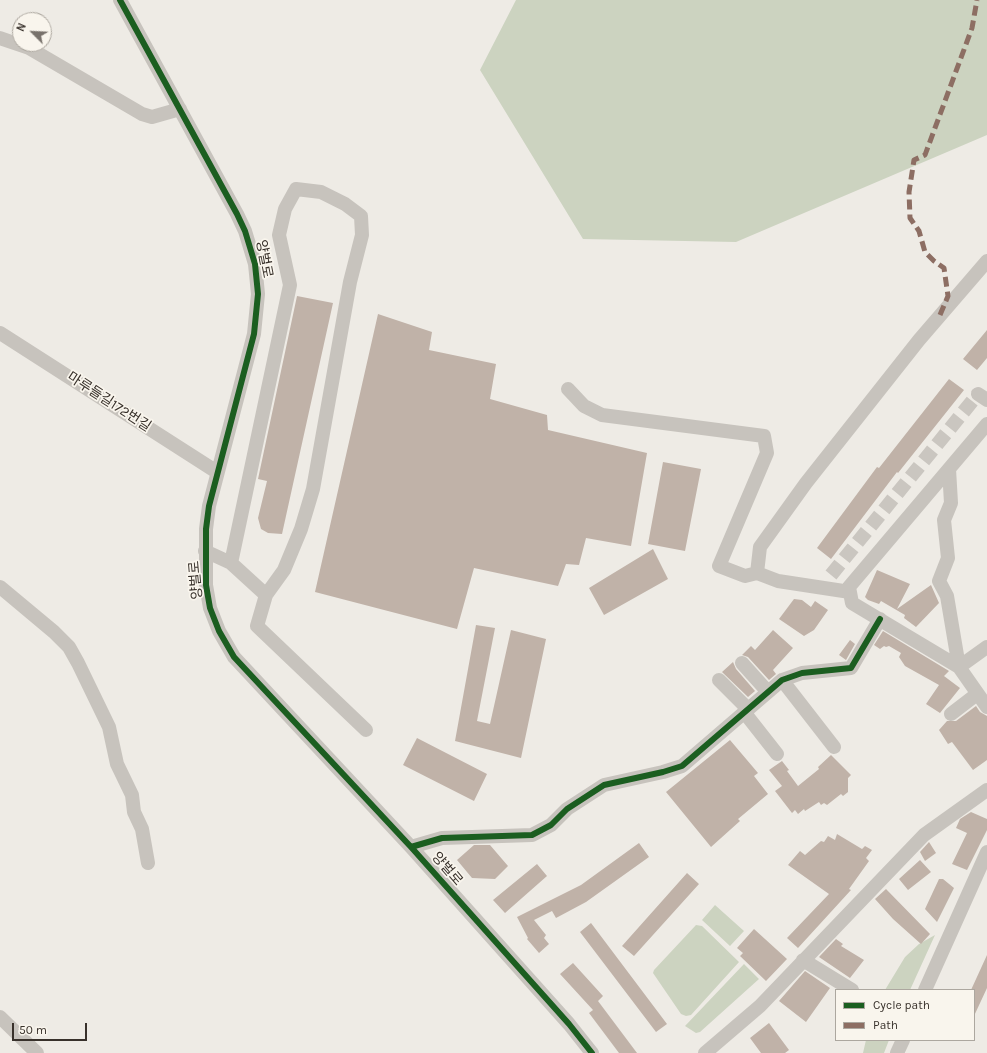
<!DOCTYPE html>
<meta charset="utf-8">
<style>
body{margin:0}
#map{position:relative;width:987px;height:1053px;overflow:hidden;background:#eeebe5;font-family:Karla,sans-serif}
canvas{display:block}
.legend{position:absolute;left:835px;top:989px;width:140px;height:52px;box-sizing:border-box;background:#f9f5ed;border:1px solid #aca79f;margin:0;padding:5px 7px;list-style:none;font-size:12px;color:#38312b}
.legend li{display:flex;align-items:center;gap:8px;height:20px}
.legend b{width:20px;border:1px solid #aca79f}
.north{position:absolute;left:12px;top:12px;width:40px;height:40px;box-sizing:border-box;background:#f9f5ed;border:1px solid #aca79f;border-radius:50%;rotate:294deg;font-size:11px;font-weight:700;line-height:16px;text-align:center;color:#38312b}
.north::after{content:'';display:block;margin:auto;width:14px;height:18px;background:#78726c;clip-path:polygon(50% 0,100% 100%,50% 72%,0 100%)}
.scale{position:absolute;left:12px;top:1023px;width:75px;height:18px;box-sizing:border-box;border:2px solid #38312b;border-top:0;padding-left:5px;font-size:12px;line-height:14px;white-space:nowrap;color:#38312b;-webkit-text-stroke:3px #f9f5ed;paint-order:stroke}
</style>
<div id="map">
<canvas width="987" height="1053"></canvas>
<ul class="legend">
<li><b style="height:5px;background:#1b5e20"></b>Cycle path</li>
<li><b style="height:5px;background:#8d6e63"></b>Path</li>
</ul>
<div class="north">N</div>
<div class="scale">50 m</div>
</div>
<script>
const ctx = document.querySelector('canvas').getContext('2d');
ctx.lineJoin = 'round';
function paint(path, color) { ctx.fillStyle = color; ctx.fill(path, 'evenodd'); }
const poly = rows => new Path2D(rows.map(r => 'M' + r).join(''));
function trace(path, color, width, dash) { ctx.strokeStyle = color; ctx.lineWidth = width; ctx.lineCap = dash ? 'butt' : 'round'; ctx.setLineDash(dash || []); ctx.stroke(path); }
function drawText(font, color, halo, rows, align = 'center') {
  ctx.font = font + ' Karla,"Noto Sans KR",sans-serif'; ctx.lineWidth = 3.5; ctx.setLineDash([]); ctx.textBaseline = 'middle'; ctx.strokeStyle = halo; ctx.fillStyle = color; for (const [text, x, y, turn = 0] of rows) {
    ctx.save(); ctx.translate(x, y); ctx.rotate((+turn || 0) * Math.PI / 180); ctx.textAlign = isNaN(turn) ? turn : align; if (halo) ctx.strokeText(text, 0, 0); ctx.fillText(text, 0, 0); ctx.restore();
  }
}
const green = poly([
 [516,0,987,0,987,135,736,242,583,239,480,70],
 [715,905,744,931,730,946,702,920],
 [696,925,702,926,739,962,691,1015,686,1016,681,1014,653,973,654,970],
 [935,935,910,990,885,990,905,957,919,944],
 [744,964,759,979,700,1032,696,1033,685,1026],
 [866,1040,889,1040,884,1053,863,1053]
]);
const building = poly([
 [297,296,333,303,282,534,268,533,261,529,258,518,267,481,258,479],
 [378,314,432,332,429,350,496,364,490,399,547,415,548,430,647,453,631,546,586,538,579,565,566,564,558,586,474,568,457,629,315,592],
 [987,330,987,358,977,370,963,359],
 [949,379,964,390,898,473,897,472,831,559,817,548,877,467,879,468],
 [663,462,701,469,685,551,648,544],
 [653,549,668,579,604,615,589,588],
 [877,570,910,584,897,609,931,585,939,603,916,627,904,618,905,615,881,601,879,604,868,600,865,597],
 [794,599,802,600,811,607,815,601,828,610,814,630,804,636,779,619],
 [476,625,495,628,477,721,490,724,511,630,546,639,521,758,455,741],
 [773,630,793,648,773,670,776,674,769,680,748,657,742,655,751,646,755,650],
 [883,631,949,671,944,676,960,688,940,713,926,704,939,685,905,666,899,657,901,653,889,646,886,647,884,646,880,649,874,645],
 [850,640,855,644,846,660,839,655],
 [733,662,736,669,755,691,748,697,722,672],
 [976,706,980,712,987,716,987,760,973,770,952,742,948,744,939,730,947,721,956,721],
 [417,738,487,774,474,801,403,765],
 [730,740,758,773,754,776,768,794,738,819,740,821,711,847,666,792],
 [831,755,851,775,848,778,848,792,843,796,841,794,827,805,824,803,821,805,819,802,805,811,804,809,798,814,795,810,792,813,775,791,782,786,769,770,782,761,789,770,787,771,798,786,819,769,818,767],
 [971,812,987,819,987,830,967,870,952,864,967,833,956,828,960,819],
 [837,834,862,849,865,846,872,850,866,858,869,861,849,889,851,890,798,948,787,938,829,894,788,865,800,851,805,855,821,841,824,842,828,836,835,840],
 [929,842,936,853,925,861,920,852],
 [639,843,649,857,586,902,556,918,552,911,534,920,546,935,544,938,549,944,539,953,527,939,528,938,517,917,581,885],
 [474,845,490,845,508,866,495,879,472,878,457,860],
 [920,860,931,872,908,890,899,879],
 [537,864,547,876,505,913,493,900],
 [687,873,699,884,634,956,622,946],
 [939,879,943,879,954,888,937,922,925,909],
 [886,889,930,934,921,944,893,919,875,899],
 [591,923,667,1024,656,1032,580,932],
 [754,929,787,959,766,981,740,956,743,953,737,948],
 [836,939,843,944,841,946,864,960,850,978,819,957],
 [987,955,987,988,974,1016,974,990,971,990],
 [573,963,603,996,598,1001,637,1053,619,1053,589,1013,593,1010,560,974],
 [805,971,830,988,806,1022,779,1001],
 [769,1023,789,1050,785,1053,761,1053,750,1038]
]);
const minorTunnel = poly([
 [831,575,978,394]
]);
const minor = poly([
 [120,0,237,214,245,231,255,264,258,294,254,334,209,506,206,529,206,585,210,608,219,631,234,657,411,847,569,1024,592,1053],
 [0,38,29,48,142,114,152,117,180,109],
 [0,333,217,472],
 [568,389,584,406,602,415,764,436,767,453,719,566,745,576,757,573],
 [978,394,987,400],
 [987,424,849,587,852,603,959,667,987,707],
 [949,469,951,503,944,520,948,558,939,581,947,596,959,667,987,647],
 [205,551,231,563,290,285,279,235,285,209,296,189,321,192,345,204,361,216,362,235,350,282,313,489,301,529,284,570,266,595,231,563],
 [0,587,54,632,69,647,78,663,109,727,117,764,132,795,134,812,142,829,148,863],
 [850,592,778,581,757,573,760,547,806,483,919,340,987,261],
 [266,595,257,626,366,730],
 [742,663,768,692],
 [719,680,748,709],
 [782,680,834,747],
 [744,712,777,754],
 [951,714,977,694],
 [411,847,442,838,532,835,551,825,567,809,604,785,663,772,682,766,782,680,802,673,851,668,880,619],
 [803,960,852,990],
 [925,990,987,852],
 [0,1017,37,1053],
 [705,1053,760,1006,924,835,987,790],
 [897,1053,903,1040]
]);
const quiet = poly([
 [940,315,948,296,944,268,934,261,925,252,919,231,910,218,909,192,914,160,925,155,972,28,977,0]
]);
const cycleway = poly([
 [120,0,237,214,245,231,255,264,258,294,254,334,209,506,206,529,206,585,210,608,219,631,234,657,411,847,569,1024,592,1053],
 [411,847,442,838,532,835,551,825,567,809,604,785,663,772,682,766,782,680,802,673,851,668,880,619]
]);
const streetNames = [
 ["양벌로",264,259,79],
 ["마루들길172번길",109,402,33],
 ["양벌로",196,580,-95],
 ["양벌로",447,869,49]
];
paint(green, '#ccd3c0');
paint(building, '#c0b2a8');
trace(minorTunnel, '#cac6c0', 14, [14, 7]);
trace(minor, '#c7c3bd', 14);
trace(quiet, '#8d6e63', 5, [10, 5]);
trace(cycleway, '#1b5e20', 6);
drawText('14px', '#38312b', '#f9f5ed', streetNames);
</script>
